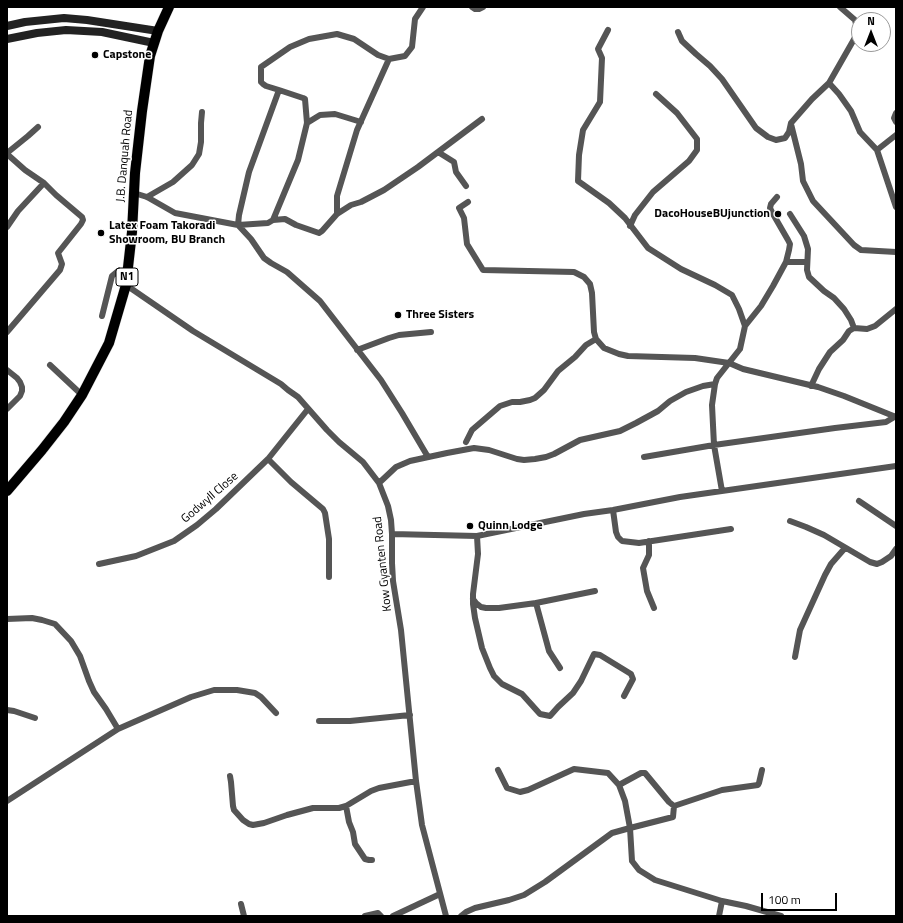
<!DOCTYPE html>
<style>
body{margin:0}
#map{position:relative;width:903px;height:923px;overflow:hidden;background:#fff;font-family:"Titillium Web",sans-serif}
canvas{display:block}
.frame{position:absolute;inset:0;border:8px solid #000;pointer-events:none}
.north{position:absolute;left:851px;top:12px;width:40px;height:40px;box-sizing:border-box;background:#fff;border:1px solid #999;border-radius:50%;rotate:0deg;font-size:11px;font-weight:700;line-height:16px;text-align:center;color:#000}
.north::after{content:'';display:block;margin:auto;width:14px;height:18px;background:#000;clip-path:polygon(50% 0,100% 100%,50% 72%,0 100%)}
.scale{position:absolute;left:761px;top:893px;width:76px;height:18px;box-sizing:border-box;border:2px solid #000;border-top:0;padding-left:5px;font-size:12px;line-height:14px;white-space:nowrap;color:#000;-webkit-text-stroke:3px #fff;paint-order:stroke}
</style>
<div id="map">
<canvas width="903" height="923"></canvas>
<div class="frame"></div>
<div class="north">N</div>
<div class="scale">100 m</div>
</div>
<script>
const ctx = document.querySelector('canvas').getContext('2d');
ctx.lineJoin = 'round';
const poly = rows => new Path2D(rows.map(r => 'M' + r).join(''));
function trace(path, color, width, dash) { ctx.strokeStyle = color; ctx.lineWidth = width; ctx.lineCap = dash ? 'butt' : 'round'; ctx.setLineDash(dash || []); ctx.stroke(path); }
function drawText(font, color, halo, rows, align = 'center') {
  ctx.font = font + ' "Titillium Web",sans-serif'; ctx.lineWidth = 3; ctx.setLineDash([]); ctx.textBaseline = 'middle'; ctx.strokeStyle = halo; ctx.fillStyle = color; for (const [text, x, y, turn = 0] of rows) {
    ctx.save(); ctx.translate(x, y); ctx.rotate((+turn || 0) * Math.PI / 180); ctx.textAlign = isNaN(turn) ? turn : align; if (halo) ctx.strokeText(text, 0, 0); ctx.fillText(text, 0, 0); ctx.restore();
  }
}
const minor = poly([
 [472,7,475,9,479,9,483,7],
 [608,30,598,49,602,58,600,102,583,130,579,155,578,181,609,203,625,218,648,248,681,269,715,285,732,295,739,309,745,326],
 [678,32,682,41,696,54,710,66,722,79,756,128,768,137,776,140,785,138,789,132,791,123,812,99,829,83,857,34,857,28,855,20,840,7],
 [829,83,839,94,851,111,860,132,877,150,896,207],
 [279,90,249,172,239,215,238,225,268,223,273,220,298,160,307,123,305,99,303,98,279,90,266,86,263,84,261,82,261,67,290,47,309,39,337,34,354,39,378,55,389,59,405,56,412,47,415,19,423,7],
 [896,113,894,118,896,122],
 [307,123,320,115,335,114,361,122],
 [791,124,801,164,803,181,813,201,854,245,861,250,896,252],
 [877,150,896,135],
 [438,152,454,162,456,172,466,186],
 [7,153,28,136,38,127],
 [7,154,25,170,44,183,18,211,7,227],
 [134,193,147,197,175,213,238,225,251,239,264,258,271,263,287,272,320,301,381,380,402,413,428,457],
 [147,197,173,182,192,165,199,154,201,142,201,123,202,112],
 [468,202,459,208,464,218,467,244,483,270,574,272,584,277,590,284,592,293,594,332,596,339,604,348,619,354,628,356,695,358,729,363,743,369,818,387,844,396,896,417],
 [337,214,337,196,357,130,389,59],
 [790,214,804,236,808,249,807,270,809,277,824,291,834,298,844,309,851,320,854,328],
 [273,220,285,219,296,225,319,233,322,231,337,214,351,205,361,202,384,190,418,167,482,119],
 [630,226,635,215,653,192,689,161,697,150,697,139,677,113,656,94],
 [786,262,807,262],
 [126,285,193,331,281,384,288,390,298,397,327,430,339,442,363,462,379,483,388,506,391,520,392,534,392,563,393,581,401,630,416,781,422,825,446,916],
 [102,316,112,276,118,271,128,271],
 [7,332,60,270,62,264,58,253,81,224,83,220,82,217,56,195,44,183],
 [357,350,389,338,399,335,431,332],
 [50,365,82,395],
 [7,370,17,378,20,382,22,387,22,391,20,396,7,409],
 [811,386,819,369,830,352,843,340,849,331,854,328,867,329,875,326,896,309],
 [466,442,472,430,500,406,512,402,520,402,530,400,535,398,544,390,558,371,575,357,586,345,596,339],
 [644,457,714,445,835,428,886,422,896,416],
 [268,459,291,482,323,509,325,513,329,539,329,577],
 [379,483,396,467,410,461,447,453,474,448,489,450,517,459,524,460,535,459,546,457,554,454,580,440,620,431,636,423,658,411,670,401,686,392,703,386,715,384],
 [722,491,714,445,712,405,715,384,717,378,740,349,745,326,761,306,773,286,786,262,789,250,790,244,788,240,773,214,770,208,771,204,777,197],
 [859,501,896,526],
 [613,510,616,532,618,537,622,541,639,543,731,529],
 [790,521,806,527,824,535,870,562,877,564,882,562,891,556,896,549],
 [392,534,477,536,584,514,613,510,680,497,896,466],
 [477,536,478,554,473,594,473,604,475,618,482,648,490,668,494,676,502,684,522,694,540,714,550,716,558,707,573,693,581,681,594,654,600,655,631,674,633,679,624,696],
 [649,541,649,555,643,568,647,591,654,608],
 [99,564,136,556,174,541,197,525,216,509,268,459,308,409],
 [473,599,476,603,481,607,486,608,499,608,536,603,595,591],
 [536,603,549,651,560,668],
 [7,619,32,618,42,620,55,624,71,641,80,656,89,681,94,692,106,709,118,729],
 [795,657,800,630,825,575,831,564,845,548],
 [7,710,14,711,35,718],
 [319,721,350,721,410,715],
 [498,770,507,788,520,792,528,790,574,769,608,773,619,785,625,801,630,828,632,861,639,870,655,880,722,901,746,906,781,916],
 [230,776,231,782,233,806,234,810,243,820,249,824,253,825,264,823,287,815,313,808,339,808,346,806,371,791,379,788,416,781],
 [619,785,641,773,645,773,669,802,674,806,722,790,758,785,759,783,762,770],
 [7,801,118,729,191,697,214,690,237,690,255,693,261,697,276,713],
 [346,806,349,822,353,832,355,844,365,859,369,860,372,860],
 [241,904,244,916],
 [365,916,378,913,381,916],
 [393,916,440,894],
 [461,916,466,912,475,908,509,900,524,895,545,882,612,833,630,828,673,817,674,806],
 [719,916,722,901]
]);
const secondary = poly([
 [7,26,25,22,64,18,87,20,158,31],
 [7,39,37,33,66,30,102,32,154,43]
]);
const trunk = poly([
 [7,491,42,450,64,422,82,395,109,343,126,285,132,232,135,173,142,111,150,56,158,31,169,7]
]);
const markers = [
 [95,55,4,"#000"],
 [778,214,4,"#000"],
 [101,233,4,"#000"],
 [398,315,4,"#000"],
 [470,526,4,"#000"]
];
const shields = [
 [127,277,22]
];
const shieldNames = [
 ["N1",127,277]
];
const poiNames = [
 ["Capstone",103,55],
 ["DacoHouseBUjunction",770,214,"right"],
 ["Latex Foam Takoradi",109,226],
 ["Showroom, BU Branch",109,240],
 ["Three Sisters",406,315],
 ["Quinn Lodge",478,526]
];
const streetNames = [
 ["J.B. Danquah Road",125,156,-85],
 ["Godwyll Close",210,498,-41],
 ["Kow Gyanten Road",383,564,-96]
];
trace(trunk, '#dbdbdb', 11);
trace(minor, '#555', 6);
trace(secondary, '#222', 8);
trace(trunk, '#000', 10);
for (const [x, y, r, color] of markers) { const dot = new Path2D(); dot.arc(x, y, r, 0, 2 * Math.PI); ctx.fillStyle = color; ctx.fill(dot); trace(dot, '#fff', 1.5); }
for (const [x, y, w] of shields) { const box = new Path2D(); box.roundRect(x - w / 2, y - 9, w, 18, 3); ctx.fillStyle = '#fff'; ctx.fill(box); trace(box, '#000', 1); }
drawText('bold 11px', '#000', null, shieldNames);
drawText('bold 12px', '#000', '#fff', poiNames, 'left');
drawText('12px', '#000', '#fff', streetNames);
</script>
